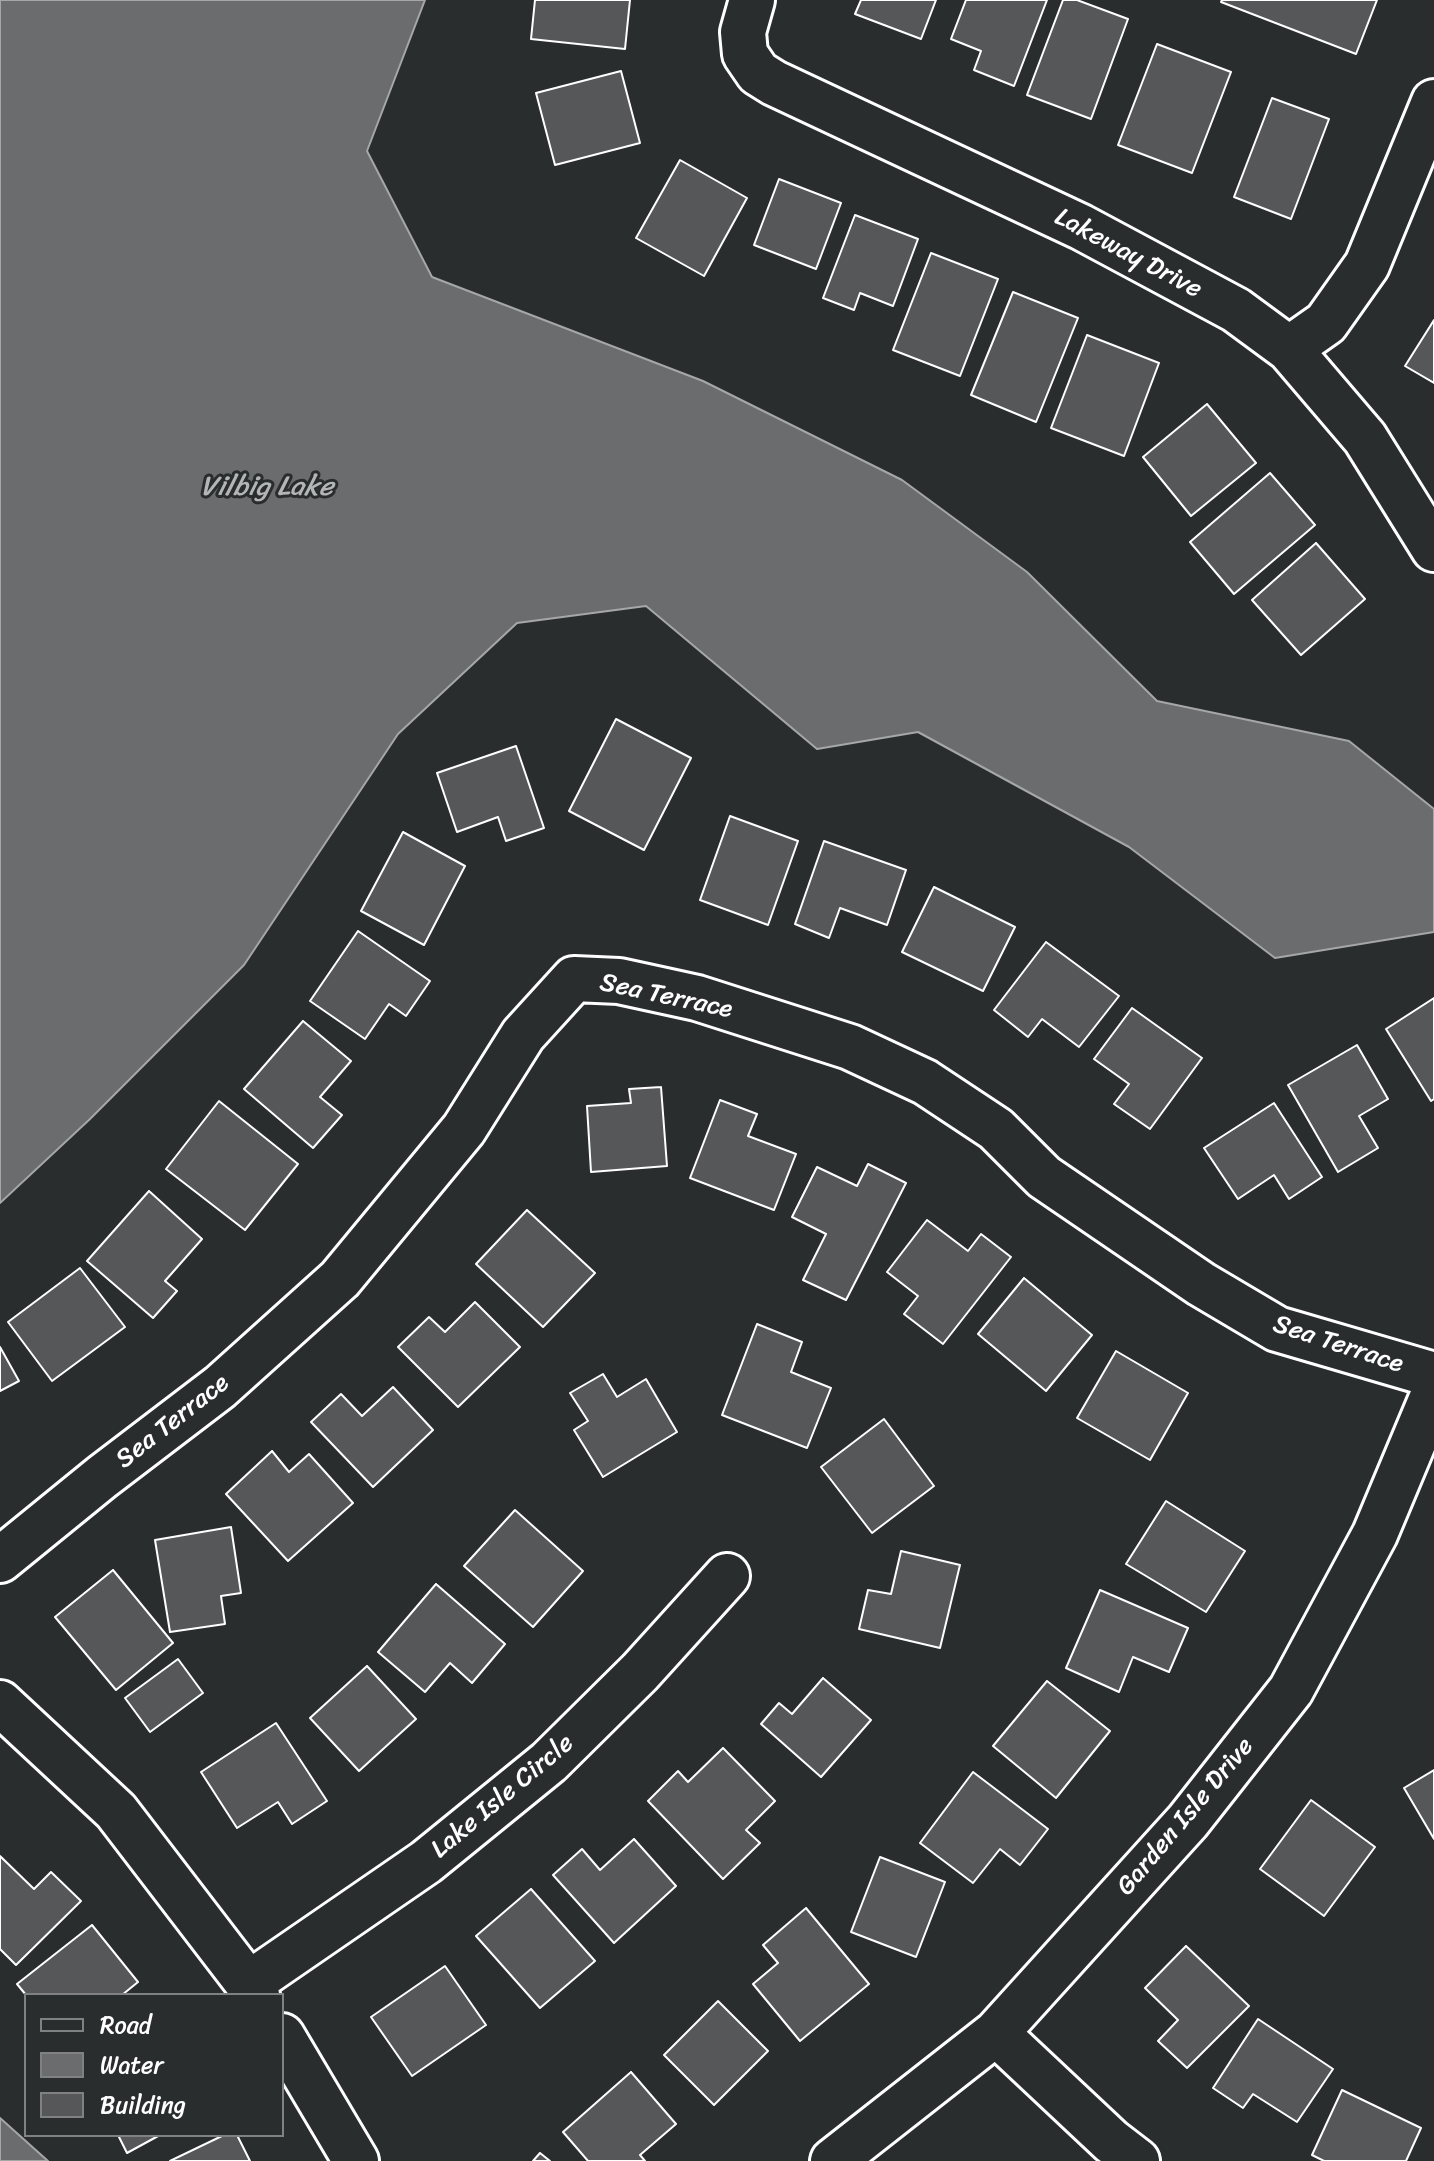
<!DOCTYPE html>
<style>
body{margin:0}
#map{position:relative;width:1434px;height:2161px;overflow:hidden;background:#2a2d2e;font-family:Sriracha,sans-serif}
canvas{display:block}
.legend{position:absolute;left:24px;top:1993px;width:260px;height:144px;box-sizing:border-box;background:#2a2d2e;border:2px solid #7f8182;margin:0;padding:10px 14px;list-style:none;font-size:24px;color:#fff}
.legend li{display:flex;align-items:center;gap:16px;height:40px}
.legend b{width:40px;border:2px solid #7f8182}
</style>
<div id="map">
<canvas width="1434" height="2161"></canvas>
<ul class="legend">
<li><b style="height:10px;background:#2a2d2e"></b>Road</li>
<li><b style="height:22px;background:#6a6c6d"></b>Water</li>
<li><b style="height:22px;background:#555758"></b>Building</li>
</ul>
</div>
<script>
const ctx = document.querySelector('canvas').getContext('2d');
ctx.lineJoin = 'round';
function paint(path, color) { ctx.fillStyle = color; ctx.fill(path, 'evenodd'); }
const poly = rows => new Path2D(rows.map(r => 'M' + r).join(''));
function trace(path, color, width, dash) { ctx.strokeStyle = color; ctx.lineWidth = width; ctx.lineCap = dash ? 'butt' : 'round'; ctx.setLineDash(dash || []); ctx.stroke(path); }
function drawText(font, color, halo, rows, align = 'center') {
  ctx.font = font + ' Sriracha,sans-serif'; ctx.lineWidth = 6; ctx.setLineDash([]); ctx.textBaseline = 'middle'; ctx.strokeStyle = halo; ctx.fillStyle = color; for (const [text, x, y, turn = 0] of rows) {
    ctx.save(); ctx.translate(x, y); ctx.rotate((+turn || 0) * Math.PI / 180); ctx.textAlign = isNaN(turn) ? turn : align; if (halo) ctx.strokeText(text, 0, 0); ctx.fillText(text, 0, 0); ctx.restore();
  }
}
const water = poly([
 [0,0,425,0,367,151,432,277,703,381,902,480,1027,572,1157,701,1349,741,1434,809,1434,932,1275,958,1129,847,918,732,817,749,646,606,517,623,398,734,244,965,90,1119,0,1203,0,0],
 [0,2118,48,2161,0,2161,0,2118]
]);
const building = poly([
 [535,0,630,0,625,49,531,39,535,0],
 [861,0,936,0,921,39,855,14,861,0],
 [966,0,1047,0,1014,86,974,70,981,51,951,39,966,0],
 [1063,0,1077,0,1128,19,1091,119,1027,95,1063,0],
 [1222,0,1377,0,1356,54,1221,2,1222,0],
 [1157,44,1231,72,1192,173,1118,145,1157,44],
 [621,71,640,143,555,165,536,93,621,71],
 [1272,98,1329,119,1291,219,1234,197,1272,98],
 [680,160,747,198,704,276,636,238,680,160],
 [779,179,841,203,816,269,754,245,779,179],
 [855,215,918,239,893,306,860,293,854,310,823,298,855,215],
 [931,253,998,279,960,376,893,350,931,253],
 [1013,292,1078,318,1036,422,971,395,1013,292],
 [1434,320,1434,383,1405,366,1434,320],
 [1087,335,1159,363,1124,456,1051,428,1087,335],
 [1207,404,1256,463,1191,516,1143,457,1207,404],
 [1270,473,1315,525,1234,594,1190,542,1270,473],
 [1316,543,1365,599,1301,655,1252,600,1316,543],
 [616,719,691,758,644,850,569,811,616,719],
 [516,746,544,828,506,841,498,817,457,832,437,773,516,746],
 [730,816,798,841,768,925,700,900,730,816],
 [403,832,465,866,424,945,361,911,403,832],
 [824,841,906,870,887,925,840,908,829,938,795,924,824,841],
 [934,887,1015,927,983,991,902,952,934,887],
 [358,931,430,981,406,1016,389,1004,365,1039,310,1001,358,931],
 [1046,942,1119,996,1079,1047,1042,1019,1028,1037,994,1010,1046,942],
 [1434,998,1434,1099,1431,1101,1386,1029,1434,998],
 [1132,1008,1202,1058,1150,1129,1114,1104,1129,1084,1094,1059,1132,1008],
 [303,1021,351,1061,320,1097,342,1115,313,1148,244,1089,303,1021],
 [1357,1045,1388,1099,1359,1116,1378,1148,1338,1172,1288,1085,1357,1045],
 [661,1087,667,1166,591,1172,587,1106,631,1103,629,1089,661,1087],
 [720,1100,757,1114,748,1136,796,1154,774,1210,690,1178,720,1100],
 [219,1101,298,1164,245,1230,166,1169,219,1101],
 [1274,1103,1322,1177,1289,1199,1274,1175,1238,1199,1204,1148,1274,1103],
 [868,1164,906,1183,846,1300,803,1280,826,1234,792,1217,817,1167,857,1186,868,1164],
 [149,1191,202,1239,165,1281,177,1291,153,1318,87,1261,149,1191],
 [527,1210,595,1273,543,1327,476,1264,527,1210],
 [927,1220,968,1251,981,1234,1011,1257,943,1344,904,1314,918,1296,887,1272,927,1220],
 [80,1268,125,1327,52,1381,8,1322,80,1268],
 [1024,1278,1092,1335,1046,1391,978,1334,1024,1278],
 [475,1302,520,1347,458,1407,398,1347,429,1317,445,1332,475,1302],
 [757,1324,802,1342,791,1372,831,1388,807,1448,722,1415,757,1324],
 [0,1347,19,1381,0,1391,0,1347],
 [1116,1351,1188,1393,1150,1460,1077,1418,1116,1351],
 [603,1374,617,1397,646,1379,677,1432,603,1477,574,1430,588,1421,570,1393,603,1374],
 [393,1387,433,1430,373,1487,311,1422,341,1394,362,1416,393,1387],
 [884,1419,934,1486,872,1533,821,1467,884,1419],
 [272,1451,289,1472,309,1454,353,1503,288,1561,226,1494,272,1451],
 [1166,1501,1245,1551,1206,1612,1126,1564,1166,1501],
 [515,1510,583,1571,533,1627,464,1566,515,1510],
 [231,1527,241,1593,221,1596,225,1624,170,1632,155,1540,231,1527],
 [901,1551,960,1565,940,1648,859,1629,868,1590,891,1594,901,1551],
 [113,1570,173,1643,116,1690,55,1617,113,1570],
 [436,1584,505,1644,472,1683,450,1663,425,1692,378,1652,436,1584],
 [1100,1590,1188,1628,1169,1672,1133,1657,1119,1692,1066,1668,1100,1590],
 [178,1659,203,1693,150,1732,125,1698,178,1659],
 [367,1666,416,1719,359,1771,310,1718,367,1666],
 [823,1678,871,1720,821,1777,761,1724,779,1703,792,1714,823,1678],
 [1047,1681,1110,1731,1056,1798,993,1746,1047,1681],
 [276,1723,327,1801,292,1824,278,1802,237,1828,201,1772,276,1723],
 [723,1748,775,1801,746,1830,760,1843,723,1879,648,1801,678,1771,688,1782,723,1748],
 [1434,1770,1434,1839,1404,1788,1434,1770],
 [973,1772,1048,1829,1020,1865,1000,1849,973,1883,920,1843,973,1772],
 [1311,1800,1375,1847,1324,1916,1260,1869,1311,1800],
 [634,1839,676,1886,614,1943,553,1875,582,1849,600,1870,634,1839],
 [0,1856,34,1889,51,1872,81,1901,16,1965,0,1949,0,1856],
 [880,1857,945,1882,916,1957,851,1932,880,1857],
 [531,1889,595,1961,540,2008,476,1936,531,1889],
 [806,1908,869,1984,800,2041,753,1984,778,1963,763,1945,806,1908],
 [92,1925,138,1982,122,1995,26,1995,17,1984,92,1925],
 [1186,1946,1249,2006,1187,2068,1158,2041,1178,2020,1145,1988,1186,1946],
 [445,1966,486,2025,412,2076,371,2017,445,1966],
 [718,2001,768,2051,714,2105,664,2055,718,2001],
 [1258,2019,1333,2069,1297,2122,1253,2094,1243,2108,1213,2088,1258,2019],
 [631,2072,676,2124,640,2155,645,2161,588,2161,563,2132,631,2072],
 [1342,2090,1421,2128,1406,2161,1324,2161,1312,2155,1342,2090],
 [118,2135,160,2135,127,2153,118,2135],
 [224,2135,237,2135,250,2161,170,2161,224,2135],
 [540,2153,550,2161,533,2161,540,2153]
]);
const minor = poly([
 [752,0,743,32,745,54,758,73,774,83,1081,227,1236,310,1289,349,1365,438,1434,549],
 [1289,349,1326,323,1367,265,1434,102],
 [0,1560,102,1477,220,1387,340,1279,464,1129,523,1035,574,979,619,981,697,998,850,1047,925,1082,996,1129,1044,1177,1201,1284,1277,1329,1434,1375],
 [0,1703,116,1811,257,1995],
 [250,1983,426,1862,549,1762,640,1672,727,1576],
 [996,2033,1111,2141,1137,2161],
 [282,2036,356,2161],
 [833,2161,996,2033,1188,1821,1291,1690,1375,1534,1434,1393]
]);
const streetNames = [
 ["Lakeway Drive",1128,254,28],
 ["Sea Terrace",666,997,12],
 ["Sea Terrace",1338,1345,18],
 ["Sea Terrace",173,1422,-38],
 ["Lake Isle Circle",503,1797,-40],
 ["Garden Isle Drive",1186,1817,-50]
];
const waterNames = [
 ["Vilbig Lake",267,488]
];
paint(water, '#6a6c6d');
trace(water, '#a6a7a7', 2);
paint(building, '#555758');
trace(building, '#fff', 2);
trace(minor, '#fff', 50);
trace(minor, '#2a2d2e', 44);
drawText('26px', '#fff', '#2a2d2e', streetNames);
drawText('italic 28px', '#b4b6b6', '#2a2d2e', waterNames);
</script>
